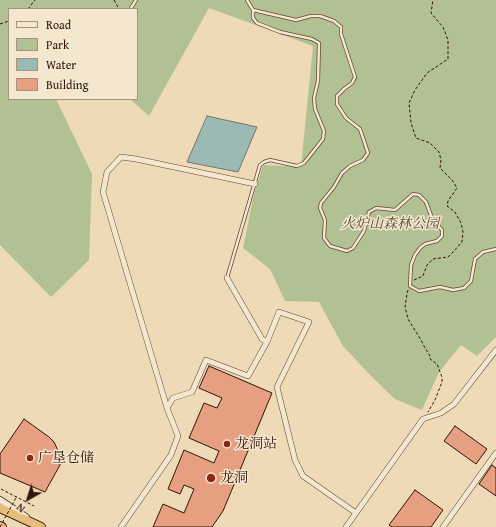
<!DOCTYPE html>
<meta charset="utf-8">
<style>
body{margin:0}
#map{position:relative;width:496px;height:527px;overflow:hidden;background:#eedab7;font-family:"Gentium Book Plus",serif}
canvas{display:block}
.legend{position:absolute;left:8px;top:8px;width:130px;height:92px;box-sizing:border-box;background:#f4e7d0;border:1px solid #a6927f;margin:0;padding:5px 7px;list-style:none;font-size:12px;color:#321306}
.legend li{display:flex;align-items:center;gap:8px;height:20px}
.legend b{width:20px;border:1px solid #a6927f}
.north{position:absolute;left:8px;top:479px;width:40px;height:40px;-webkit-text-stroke:3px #f4e7d0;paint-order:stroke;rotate:219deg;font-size:11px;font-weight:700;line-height:16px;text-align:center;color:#321306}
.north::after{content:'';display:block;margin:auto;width:14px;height:18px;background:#321306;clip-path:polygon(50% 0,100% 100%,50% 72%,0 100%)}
</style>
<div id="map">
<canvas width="496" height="527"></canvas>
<ul class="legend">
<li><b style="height:5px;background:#f4e7d0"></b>Road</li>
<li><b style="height:11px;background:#b2c193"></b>Park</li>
<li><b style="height:11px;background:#9abab3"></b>Water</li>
<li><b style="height:11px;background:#e69f81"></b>Building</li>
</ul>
<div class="north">N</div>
</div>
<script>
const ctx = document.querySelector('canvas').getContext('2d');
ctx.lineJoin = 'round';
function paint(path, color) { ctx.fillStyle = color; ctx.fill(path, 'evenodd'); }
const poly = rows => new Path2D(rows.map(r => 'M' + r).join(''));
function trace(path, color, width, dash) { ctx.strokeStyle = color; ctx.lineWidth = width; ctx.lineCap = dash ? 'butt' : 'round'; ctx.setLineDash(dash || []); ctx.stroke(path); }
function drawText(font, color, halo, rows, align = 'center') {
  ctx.font = font + ' "Gentium Book Plus","Noto Serif SC",serif'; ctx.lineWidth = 3; ctx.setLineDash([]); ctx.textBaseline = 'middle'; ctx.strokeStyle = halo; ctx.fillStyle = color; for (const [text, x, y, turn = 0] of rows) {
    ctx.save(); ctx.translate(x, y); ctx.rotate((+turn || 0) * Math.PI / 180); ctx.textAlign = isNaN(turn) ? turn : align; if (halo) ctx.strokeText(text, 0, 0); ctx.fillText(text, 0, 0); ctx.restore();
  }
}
const green = poly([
 [0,0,496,0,496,337,477,356,461,345,439,372,422,410,395,399,372,377,343,346,319,302,285,301,270,269,243,248,253,198,263,165,301,167,313,46,209,8,149,116,130,99,137,99,137,9,9,9,9,99,56,99,92,174,89,260,51,297,0,245]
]);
const water = poly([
 [207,116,257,127,238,172,187,162,207,116]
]);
const building = poly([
 [209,366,272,393,223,511,212,527,153,527,163,504,184,513,194,489,184,485,180,494,168,489,184,450,214,463,219,451,189,438,204,403,217,408,222,398,199,388,209,366],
 [24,419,49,437,54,442,60,455,60,465,45,492,0,473,0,454,24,419],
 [455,426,487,449,476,464,444,441,455,426],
 [492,465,496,468,496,496,479,484,492,465],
 [415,490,443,510,431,527,392,527,389,525,415,490]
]);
const path = poly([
 [114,0,119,9],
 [28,9,35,0],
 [0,24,9,21],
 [414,280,423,276,427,265,433,259,448,257,453,252,462,242,463,232,461,223,455,212,447,206,448,201,457,188,452,180,440,168,441,160,439,152,430,143,416,138,411,123,409,103,415,90,427,73,448,59,448,40,443,27,431,13,433,0],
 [408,290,407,294,405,307,408,319,421,340,424,346,430,356,430,359,437,364,442,377,442,382,435,400,428,412],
 [1,489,34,506]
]);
const service = poly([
 [247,0,253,10,296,20,311,16,320,16,334,21,341,27,341,34,355,77,352,83,344,89,337,96,337,104,346,118,360,129,368,153,363,160,350,166,342,173,334,187,321,203,320,208,325,220,324,238,330,246,347,251,353,248,364,231,369,212,376,208,395,210,413,194,419,195,426,202,432,218,442,230,442,236,437,241,425,244,420,248,415,255,411,265,410,286,419,291,440,287,453,290,464,288,471,281,475,259,483,252,496,249],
 [131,8,136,0],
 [227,278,260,165,264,162,270,160,297,166,304,163,323,139,324,131,315,109,314,98,318,81,319,43,312,39,280,32,257,23,253,18,253,10]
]);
const minor = poly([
 [227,278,262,339,267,342,279,312,309,322,277,387,295,460,303,476,356,513],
 [167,408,103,192,107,172,121,157,136,159,255,184],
 [121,527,171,455,178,436,167,408,173,398,192,392,206,360,248,376,267,342],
 [346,527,423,419,441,413,454,404,496,350],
 [443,527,496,453]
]);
const tertiary = poly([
 [0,500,26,517]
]);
const trunk = poly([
 [0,508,41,527],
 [0,526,2,527]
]);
const pathBridge = poly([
 [0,527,17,496]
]);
const markers = [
 [227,444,4,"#8f2418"],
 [30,458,4,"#8f2418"],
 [211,478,5,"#8f2418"]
];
const parkNames = [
 ["火炉山森林公园",390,224]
];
const poiNames = [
 ["龙洞站",235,444],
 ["广垦仓储",38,458],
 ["龙洞",220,478]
];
paint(green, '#b2c193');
paint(water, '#9abab3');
trace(water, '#70776e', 1);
paint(building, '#e69f81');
trace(building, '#321306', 1);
trace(service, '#614532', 4);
trace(minor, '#614532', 6);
trace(tertiary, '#614532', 8);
trace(trunk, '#321306', 10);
trace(path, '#321306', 1, [3, 2]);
trace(service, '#f4e7d0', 2.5);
trace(minor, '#f4e7d0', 5);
trace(tertiary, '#f4e7d0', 6);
trace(trunk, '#e7bd7c', 8);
trace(pathBridge, '#321306', 1, [3, 2]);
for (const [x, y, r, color] of markers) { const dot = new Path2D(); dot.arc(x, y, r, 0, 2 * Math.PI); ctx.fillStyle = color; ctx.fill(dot); trace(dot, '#f4e7d0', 1.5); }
drawText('italic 14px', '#584730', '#f4e7d0', parkNames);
drawText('14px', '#321306', '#f4e7d0', poiNames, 'left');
</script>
